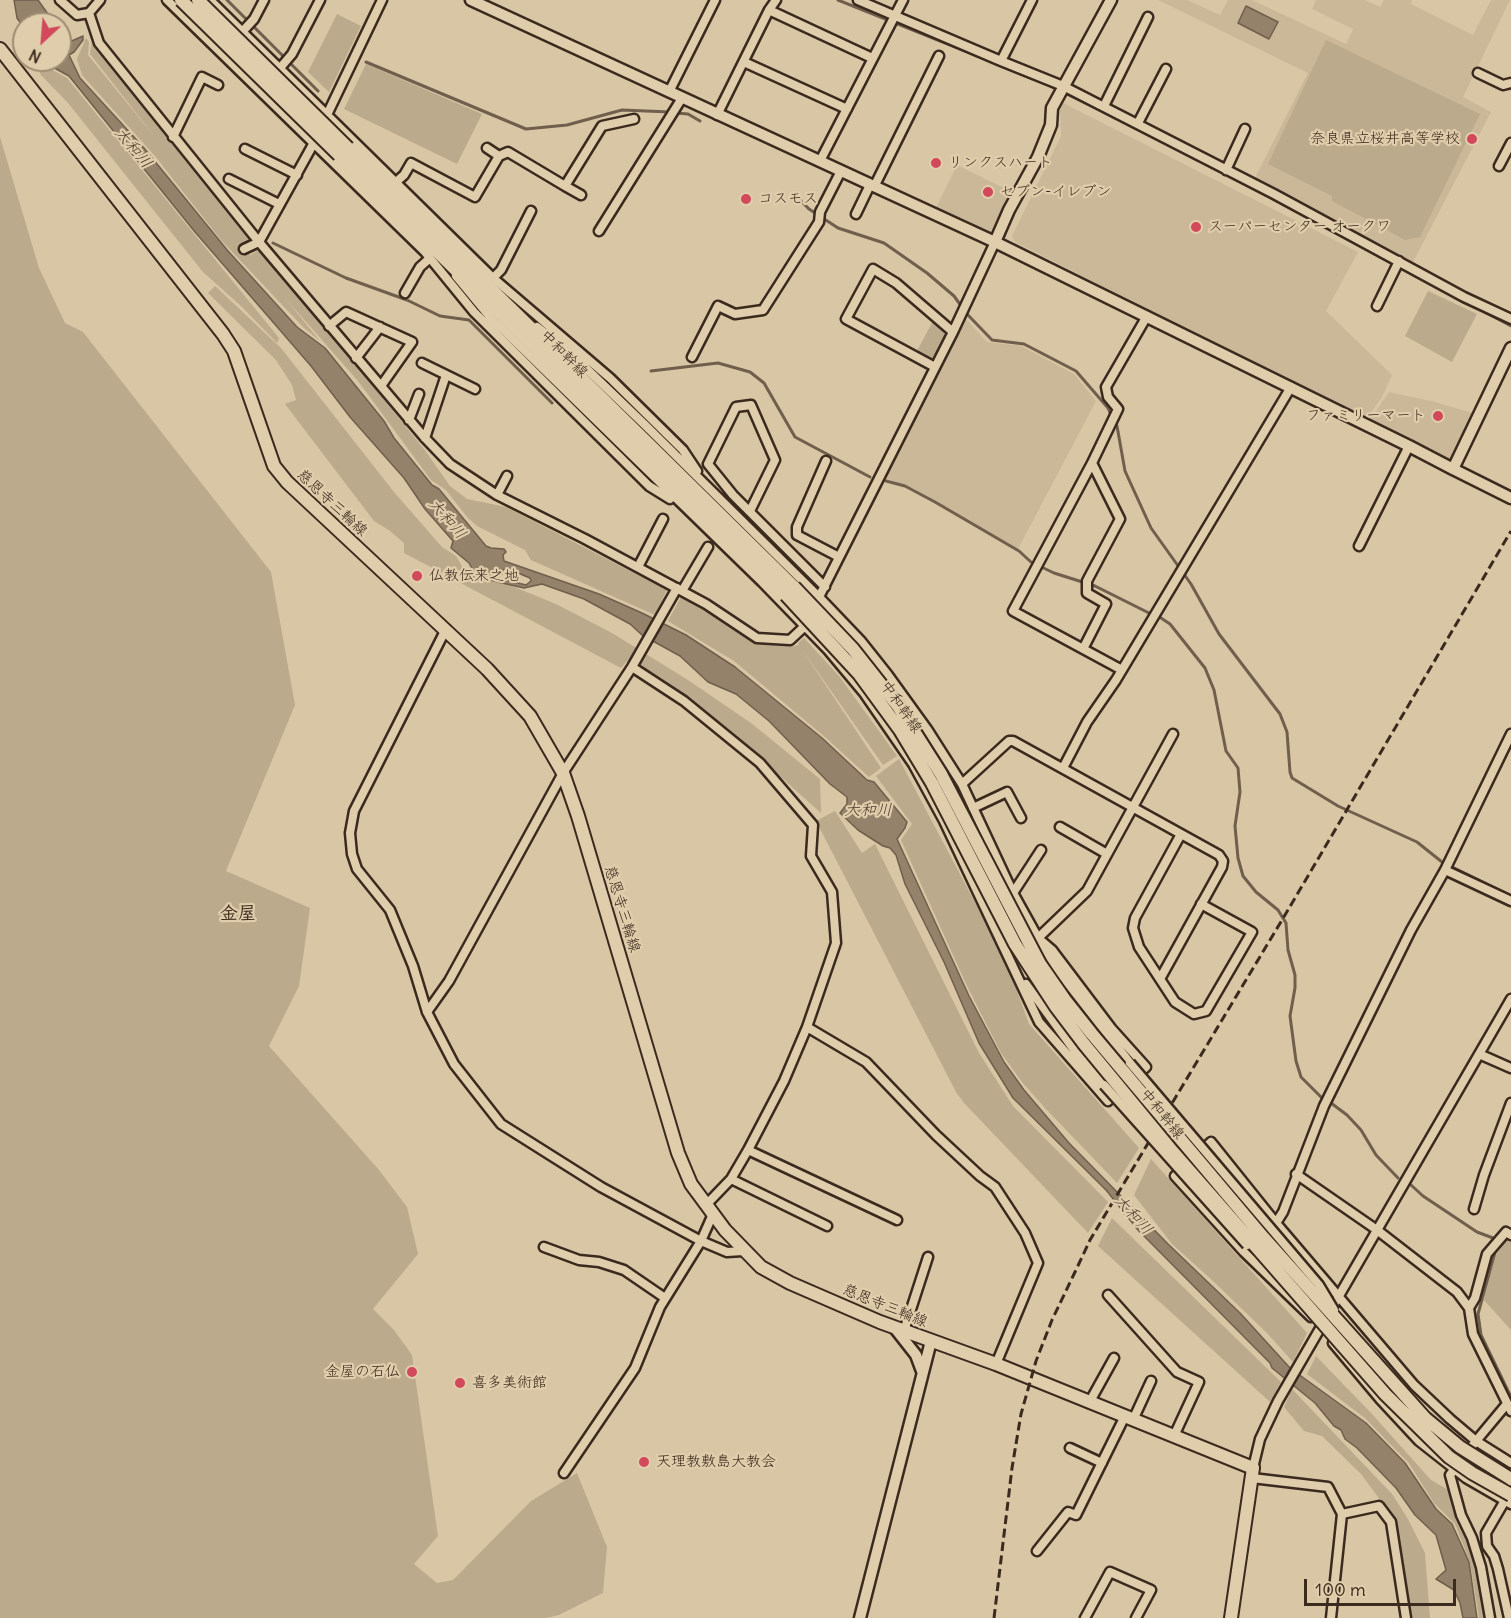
<!DOCTYPE html>
<meta charset="utf-8">
<style>
body{margin:0}
#map{position:relative;width:1511px;height:1618px;overflow:hidden;background:#d9c6a5;font-family:Delius,sans-serif}
canvas{display:block}
.north{position:absolute;left:12px;top:12px;width:60px;height:60px;box-sizing:border-box;background:#e0cdab;border:2px solid #9e8c73;border-radius:50%;rotate:206deg;font-size:16px;font-weight:700;line-height:24px;text-align:center;color:#3b2a1e}
.north::after{content:'';display:block;margin:auto;width:21px;height:27px;background:#d1495b;clip-path:polygon(50% 0,100% 100%,50% 72%,0 100%)}
.scale{position:absolute;left:1304px;top:1579px;width:152px;height:27px;box-sizing:border-box;border:3px solid #3b2a1e;border-top:0;padding-left:8px;font-size:18px;line-height:21px;white-space:nowrap;color:#3b2a1e;-webkit-text-stroke:4px #e0cdab;paint-order:stroke}
</style>
<div id="map">
<canvas width="1511" height="1618"></canvas>
<div class="north">N</div>
<div class="scale">100 m</div>
</div>
<script>
const ctx = document.querySelector('canvas').getContext('2d');
ctx.lineJoin = 'round';
function paint(path, color) { ctx.fillStyle = color; ctx.fill(path, 'evenodd'); }
const poly = rows => new Path2D(rows.map(r => 'M' + r).join(''));
function trace(path, color, width, dash) { ctx.strokeStyle = color; ctx.lineWidth = width; ctx.lineCap = dash ? 'butt' : 'round'; ctx.setLineDash(dash || []); ctx.stroke(path); }
function drawText(font, color, halo, rows, align = 'center') {
  ctx.font = font + ' Delius,"Klee One",sans-serif'; ctx.lineWidth = 4.5; ctx.setLineDash([]); ctx.textBaseline = 'middle'; ctx.strokeStyle = halo; ctx.fillStyle = color; for (const [text, x, y, turn = 0] of rows) {
    ctx.save(); ctx.translate(x, y); ctx.rotate((+turn || 0) * Math.PI / 180); ctx.textAlign = isNaN(turn) ? turn : align; if (halo) ctx.strokeText(text, 0, 0); ctx.fillText(text, 0, 0); ctx.restore();
  }
}
const built = poly([
 [1158,0,1187,0,1220,15,1228,0,1252,0,1346,44,1353,29,1312,9,1316,0,1365,0,1380,7,1384,0,1412,0,1411,4,1473,35,1491,0,1510,0,1463,97,1491,112,1412,264,1254,180,1308,73],
 [1332,196,1405,240,1333,201],
 [1063,103,1358,252,1326,311,1392,375,1382,397,1367,418,1262,367,1015,242,1012,236,1061,136,1060,109],
 [957,165,1010,191,990,233,936,208],
 [965,318,987,342,1021,346,1074,374,1096,401,1018,549,915,489,886,479],
 [1389,392,1431,401,1476,414,1454,459,1450,460,1370,420]
]);
const green = poly([
 [337,14,361,26,329,92,308,72],
 [93,32,257,244,245,249,250,255,261,249,424,449,450,486,467,499,506,507,667,590,655,615,531,560,525,550,477,526,467,517,446,490,431,480,358,381,285,298,320,341,303,327,221,240,155,156,82,75,77,59,86,38,89,42,88,55,158,141,90,54],
 [1326,40,1480,114,1420,237,1405,240,1332,201,1332,196,1268,164],
 [366,64,482,114,457,164,344,109],
 [47,67,67,78,279,338,277,343,242,307,203,272,68,103,41,75,38,69],
 [0,137,39,268,65,323,83,332,271,572,295,705,226,871,310,908,299,986,269,1046,379,1170,407,1207,418,1254,373,1309,394,1330,412,1355,438,1536,414,1564,437,1583,453,1580,531,1501,577,1473,607,1547,603,1593,559,1615,546,1618,0,1618],
 [215,286,281,348,394,492,442,547,456,556,463,568,465,580,474,579,507,584,556,604,612,633,688,680,751,723,820,779,821,813,723,725,627,661,621,668,404,553,404,543,390,531,374,521,285,404,296,400,292,385,276,360,208,293],
 [1428,291,1477,314,1452,362,1405,336],
 [933,321,944,332,945,339,936,357,932,359,917,351],
 [681,597,698,605,757,643,793,646,799,645,798,643,804,638,839,676,897,756,883,765,801,648,881,768,869,777,825,737,734,661,668,621],
 [899,759,1006,961,1029,1024,1139,1148,1117,1183,1045,1108,1022,1082,1001,1053,967,986,901,840,912,824,876,776],
 [835,811,862,853,875,844,979,1053,1013,1106,1108,1202,1088,1233,965,1104,956,1092,816,821],
 [1151,1159,1307,1333,1293,1362,1267,1333,1213,1281,1172,1244,1134,1195],
 [1112,1218,1281,1382,1270,1402,1098,1246],
 [1508,1238,1511,1240,1511,1330,1484,1300,1495,1256],
 [1316,1356,1372,1414,1431,1480,1450,1491,1477,1563,1484,1618,1479,1618,1470,1562,1455,1524,1434,1503,1408,1462,1387,1441,1366,1419,1307,1374],
 [1292,1389,1392,1494,1408,1519,1425,1553,1430,1618,1411,1618,1395,1520,1361,1474,1322,1436,1304,1431,1284,1407]
]);
const water = poly([
 [14,0,38,0,48,14,55,18,55,24,24,24,24,28,17,18,14,0],
 [1246,6,1278,22,1269,39,1238,23,1246,6],
 [60,31,67,43,83,36,83,40,74,52,69,55,80,78,144,148,228,251,297,327,325,348,384,421,394,438,432,485,439,489,486,546,491,548,504,549,506,552,503,555,504,561,599,594,642,613,686,635,735,667,822,738,867,780,874,782,907,822,905,828,897,839,969,996,1004,1062,1024,1090,1069,1143,1168,1244,1240,1313,1290,1368,1366,1423,1405,1463,1436,1509,1452,1524,1469,1562,1477,1618,1463,1618,1460,1603,1454,1590,1436,1579,1446,1570,1436,1535,1415,1515,1396,1488,1357,1448,1345,1439,1341,1430,1334,1426,1315,1403,1272,1368,1270,1363,1138,1230,1106,1190,1013,1098,979,1043,944,962,905,884,896,855,890,848,883,846,858,830,840,813,847,804,847,797,830,784,769,721,736,694,708,682,680,656,642,635,630,624,584,599,542,584,524,588,472,576,474,572,469,563,451,548,453,541,425,509,404,478,350,417,311,366,195,232,69,76,49,65,38,67,35,61,37,60,60,60,60,31],
 [506,568,530,578,531,581,526,585,497,578,489,572,491,571,502,574,503,570,506,568]
]);
const stream = poly([
 [227,0,318,91],
 [838,0,1005,67],
 [366,62,526,129,567,125,622,110,670,112],
 [1034,78,1106,113],
 [676,113,688,114,700,121],
 [1224,173,1511,326],
 [799,199,809,209,838,228,884,243,927,273,954,296,967,314,992,340,1024,344,1076,371,1108,408,1111,415],
 [273,243,346,278,407,300,440,316,469,320,552,403],
 [651,371,718,363,750,372,764,383,795,437,870,477],
 [1114,421,1117,426,1125,471,1151,528,1191,584,1219,634,1280,714,1287,732,1290,772,1292,778,1338,806,1417,842,1442,862,1511,896],
 [886,481,905,486,935,502,1019,551,1031,562,1054,573,1095,586,1149,613],
 [1161,618,1170,624,1205,668,1214,690,1226,751,1238,768,1240,792,1235,826,1238,858,1243,876,1256,892,1278,910,1286,923,1288,950,1295,975,1295,988,1290,1016,1296,1061,1301,1077,1322,1098],
 [1331,1103,1347,1115,1361,1130,1376,1155,1398,1178],
 [1411,1185,1423,1196,1477,1232,1493,1238],
 [1495,1252,1478,1314,1481,1335,1511,1397]
]);
const minor = poly([
 [60,0,77,15,89,13],
 [100,0,89,13,99,43,259,242,425,438,450,464,497,495,585,539,706,604,757,638,790,640,805,626],
 [167,0,425,252,474,312,649,486,670,499],
 [210,0,493,278,610,378,683,450,697,471],
 [858,0,1001,61,1063,86,1274,194,1464,297,1511,319],
 [769,10,872,58],
 [242,32,254,19,264,0],
 [1001,61,1032,0],
 [744,62,847,109],
 [280,68,292,54,320,0],
 [1478,73,1503,85,1511,83],
 [669,92,715,0],
 [1104,106,1148,17],
 [717,115,769,10,776,0],
 [325,119,382,0],
 [1138,123,1166,69],
 [173,137,202,77,218,85],
 [487,148,499,156],
 [245,149,297,175],
 [820,161,903,0],
 [1499,166,1511,143],
 [1226,170,1245,129],
 [229,179,279,204],
 [396,182,404,175,411,163,475,197,499,156,508,152,565,186,602,126,634,119],
 [565,186,581,195],
 [874,187,939,56],
 [856,214,870,185],
 [599,231,682,98],
 [244,249,259,242,316,139],
 [456,276,490,317,762,582,828,650,864,693,913,764,944,821,1039,1022,1108,1101,1118,1092],
 [493,278,501,270,531,211],
 [405,293,420,267,430,258],
 [1377,306,1399,261],
 [329,326,346,312,412,342,381,386],
 [537,327,568,351,645,425,819,597,861,641,888,675,927,729,962,784,1013,893,1038,938,1052,950,1111,1028,1146,1067,1135,1077],
 [692,357,718,306,735,314,763,310,819,222,820,212,841,171],
 [356,358,380,327],
 [422,363,475,389],
 [935,367,846,319,873,269,896,283,953,332],
 [409,420,419,394],
 [425,438,446,375],
 [826,461,797,527,797,535,839,557],
 [497,495,507,476],
 [750,511,775,460,751,405,736,407,708,464,733,495,825,587],
 [1359,546,1409,446],
 [638,567,663,519],
 [682,591,708,547],
 [819,597,953,332,995,242],
 [446,629,354,811,350,833,352,854,357,869,390,910,413,966,427,1012,454,1064,501,1124,601,1187,701,1241,727,1252,743,1251],
 [1083,649,1106,604,1087,593,1087,581,1120,519,1092,463],
 [632,667,684,701,760,763,813,825,811,856,832,892,836,943,807,1027],
 [1122,670,1013,611,1092,463,1118,409,1108,397,1106,387,1147,316],
 [1063,768,1087,722,1116,680,1291,387],
 [962,784,1009,741,1013,741,1219,855,1223,861,1222,867,1160,979],
 [973,808,1007,792,1021,818],
 [1060,827,1107,854],
 [1181,834,1135,918,1133,928,1139,947,1175,1002,1194,1014,1206,1011,1252,932,1201,904],
 [1445,870,1511,901],
 [1013,893,1041,850],
 [1026,984,1077,1054,1104,1085],
 [427,1012,449,981,563,773,632,667,677,588],
 [1479,1054,1511,1068],
 [1130,1063,1059,972,1038,938,1087,891,1173,734],
 [748,1150,897,1220],
 [1296,1174,1377,1230,1457,1292,1469,1308,1473,1334,1511,1411],
 [731,1179,827,1226],
 [706,1205,731,1179,748,1150,784,1081,807,1027,866,1062,936,1135,980,1176,995,1187,1025,1233,1038,1263,996,1364],
 [1474,1209,1484,1175,1511,1103],
 [1259,1239,1276,1223,1283,1212,1324,1106,1411,930,1445,870,1511,734],
 [544,1247,579,1260,599,1262,624,1270,665,1298],
 [1108,1295,1177,1372,1199,1382,1174,1436],
 [1469,1308,1475,1298,1487,1254,1506,1232,1511,1235],
 [1311,1317,1244,1252,1175,1176,1211,1142,1276,1223,1414,1385,1450,1419,1476,1441,1511,1463],
 [904,1331,928,1257],
 [1333,1343,1380,1399,1419,1441,1466,1478,1511,1504],
 [1089,1403,1114,1358],
 [1133,1420,1151,1381],
 [1070,1448,1102,1463],
 [1253,1468,1260,1439,1278,1401,1511,999],
 [564,1473,635,1368,660,1307,701,1241,713,1214],
 [1252,1478,1328,1487,1342,1514,1331,1618],
 [1507,1497,1486,1533,1487,1546,1494,1556,1498,1569,1509,1618],
 [1342,1514,1379,1506,1391,1522,1406,1618],
 [1037,1551,1068,1512,1076,1515,1125,1416],
 [1085,1618,1110,1572,1151,1590,1136,1618],
 [1490,1618,1481,1567,1472,1538,1461,1515,1450,1475,1476,1441,1506,1405]
]);
const tertiary = poly([
 [471,0,995,242,1409,446,1453,469,1511,348],
 [995,242,1009,210,1038,157,1051,125,1052,108,1111,0],
 [1453,469,1511,498],
 [894,1327,916,1355,922,1371],
 [860,1618,931,1341]
]);
const secondary = poly([
 [0,49,223,334,234,351,274,466,287,482,487,669,530,716,563,773,578,816,678,1153,691,1184,725,1230,761,1267,790,1283,880,1322,996,1364,1253,1468,1231,1618],
 [348,148,794,587],
 [339,155,786,595]
]);
const rail = poly([
 [994,1618,1012,1468,1021,1414,1036,1361,1052,1320,1075,1272,1090,1240,1285,915,1511,531]
]);
const minorBridge = poly([
 [1130,1063,1319,1285,1334,1310],
 [1104,1085,1247,1245]
]);
const secondaryBridge = poly([
 [181,0,339,155],
 [198,0,348,148],
 [794,587,853,649,898,706,941,774,1040,964,1065,1000,1092,1034,1263,1237,1425,1418,1460,1447,1511,1479],
 [786,595,859,674,900,730,932,783,1015,944,1056,1007,1084,1044,1173,1152,1385,1394,1449,1457,1472,1473,1511,1495]
]);
const markers = [
 [1472,139,6,"#d1495b"],
 [936,163,6,"#d1495b"],
 [988,192,6,"#d1495b"],
 [746,199,6,"#d1495b"],
 [1196,227,6,"#d1495b"],
 [1438,416,6,"#d1495b"],
 [417,576,6,"#d1495b"],
 [412,1372,6,"#d1495b"],
 [460,1383,6,"#d1495b"],
 [644,1462,6,"#d1495b"]
];
const poiNames = [
 ["奈良県立桜井高等学校",1460,139,"right"],
 ["リンクスハート",948,163],
 ["セブン-イレブン",1000,192],
 ["コスモス",758,199],
 ["スーパーセンター オークワ",1208,227],
 ["ファミリーマート",1426,416,"right"],
 ["仏教伝来之地",429,576],
 ["金屋の石仏",400,1372,"right"],
 ["喜多美術館",472,1383],
 ["天理教敷島大教会",656,1462]
];
const streetNames = [
 ["中和幹線",564,354,45],
 ["慈恩寺三輪線",332,503,43],
 ["中和幹線",901,707,55],
 ["慈恩寺三輪線",622,909,73],
 ["中和幹線",1162,1114,51],
 ["慈恩寺三輪線",885,1306,22]
];
const waterNames = [
 ["大和川",133,148,50],
 ["大和川",447,519,49],
 ["大和川",868,810],
 ["大和川",1133,1215,47]
];
const quarterNames = [
 ["金屋",238,914]
];
paint(built, '#cab899');
paint(green, '#bcaa8c');
paint(water, '#94826a');
trace(water, '#705f4c', 1.5);
trace(stream, '#705f4c', 3);
trace(minor, '#3b2a1e', 13);
trace(tertiary, '#3b2a1e', 15);
trace(secondary, '#3b2a1e', 16);
trace(minor, '#e0cdab', 8);
trace(tertiary, '#e0cdab', 10);
trace(secondary, '#e0cdab', 12);
trace(rail, '#3b2a1e', 3, [9, 4.5]);
trace(minorBridge, '#3b2a1e', 13, []);
trace(secondaryBridge, '#3b2a1e', 16, []);
trace(minorBridge, '#e0cdab', 8);
trace(secondaryBridge, '#e0cdab', 12);
for (const [x, y, r, color] of markers) { const dot = new Path2D(); dot.arc(x, y, r, 0, 2 * Math.PI); ctx.fillStyle = color; ctx.fill(dot); trace(dot, '#e0cdab', 2); }
drawText('15px', '#3b2a1e', '#e0cdab', poiNames, 'left');
drawText('15px', '#3b2a1e', '#e0cdab', streetNames);
drawText('italic 16px', '#4d3c2d', '#e0cdab', waterNames);
drawText('bold 18px', '#3b2a1e', '#e0cdab', quarterNames);
</script>
